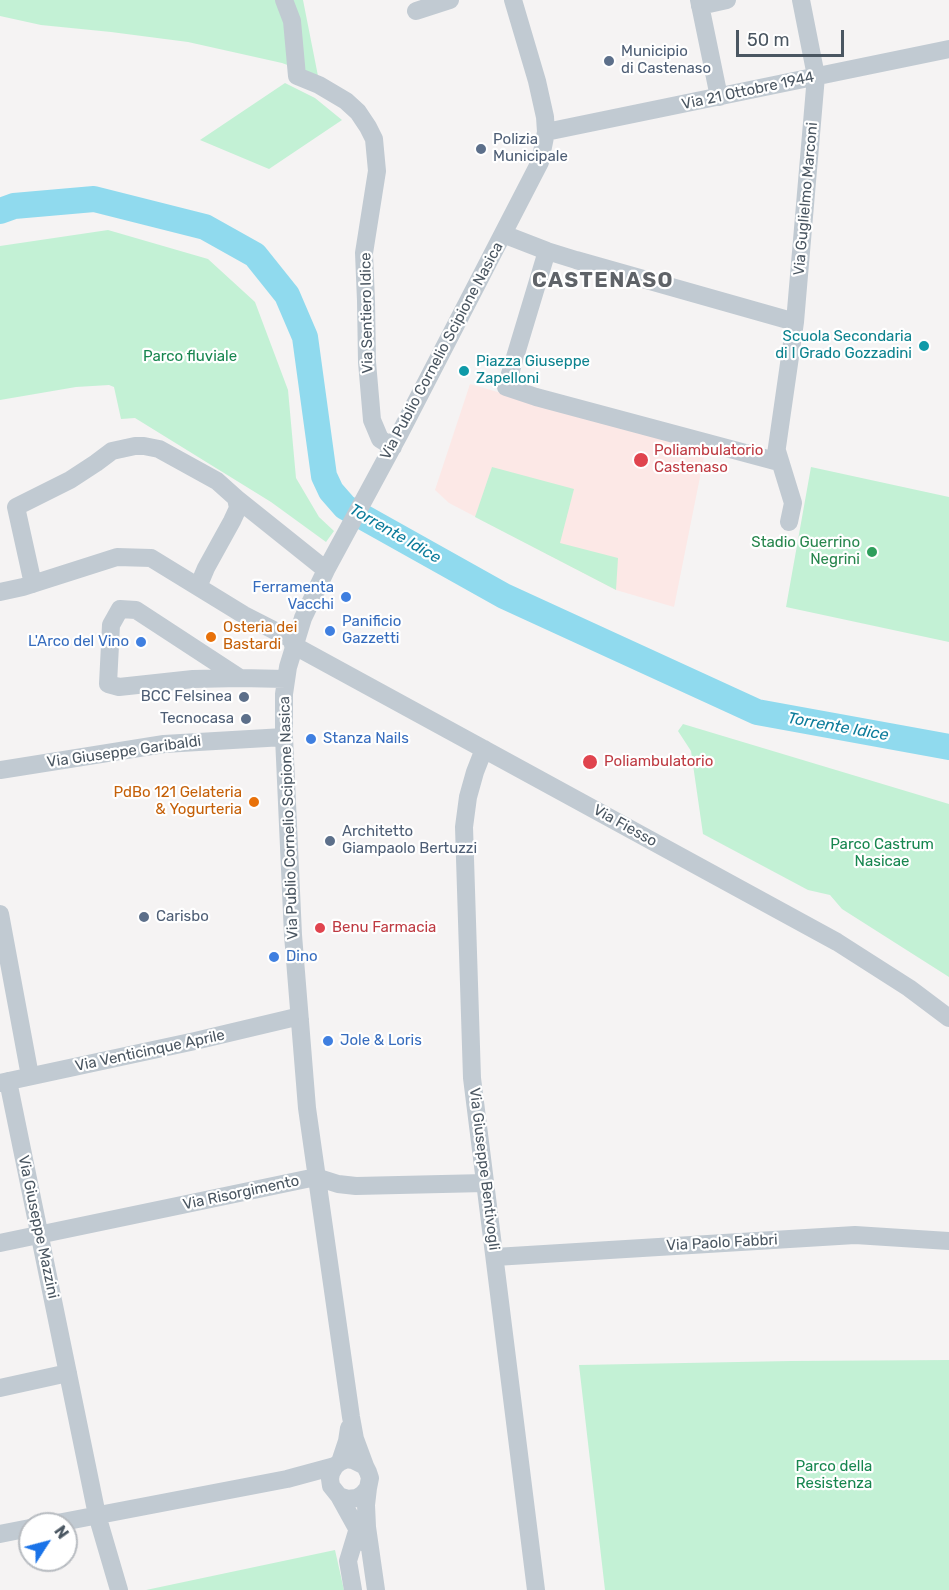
<!DOCTYPE html>
<style>
body{margin:0}
#map{position:relative;width:949px;height:1590px;overflow:hidden;background:#f5f3f3;font-family:Rubik,sans-serif}
canvas{display:block}
.north{position:absolute;left:18px;top:1512px;width:60px;height:60px;box-sizing:border-box;background:#fff;border:2px solid #b7bbc0;border-radius:50%;rotate:54deg;font-size:16px;font-weight:700;line-height:24px;text-align:center;color:#4a5661}
.north::after{content:'';display:block;margin:auto;width:21px;height:27px;background:#1a73e8;clip-path:polygon(50% 0,100% 100%,50% 72%,0 100%)}
.scale{position:absolute;left:736px;top:30px;width:108px;height:27px;box-sizing:border-box;border:3px solid #4a5661;border-top:0;padding-left:8px;font-size:18px;line-height:21px;white-space:nowrap;color:#4a5661;-webkit-text-stroke:4px #fff;paint-order:stroke}
</style>
<div id="map">
<canvas width="949" height="1590"></canvas>
<div class="north">N</div>
<div class="scale">50 m</div>
</div>
<script>
const ctx = document.querySelector('canvas').getContext('2d');
ctx.lineJoin = 'round';
function paint(path, color) { ctx.fillStyle = color; ctx.fill(path, 'evenodd'); }
const poly = rows => new Path2D(rows.map(r => 'M' + r).join(''));
function trace(path, color, width, dash) { ctx.strokeStyle = color; ctx.lineWidth = width; ctx.lineCap = dash ? 'butt' : 'round'; ctx.setLineDash(dash || []); ctx.stroke(path); }
function drawText(font, color, halo, rows, align = 'center') {
  ctx.font = font + ' Rubik,sans-serif'; ctx.lineWidth = 4.5; ctx.setLineDash([]); ctx.textBaseline = 'middle'; ctx.strokeStyle = halo; ctx.fillStyle = color; for (const [text, x, y, turn = 0] of rows) {
    ctx.save(); ctx.translate(x, y); ctx.rotate((+turn || 0) * Math.PI / 180); ctx.textAlign = isNaN(turn) ? turn : align; if (halo) ctx.strokeText(text, 0, 0); ctx.fillText(text, 0, 0); ctx.restore();
  }
}
const medical = poly([
 [470,384,705,452,674,607,616,590,449,503,435,490]
]);
const green = poly([
 [0,0,303,0,318,76,282,63,188,42,111,32,41,25,0,16],
 [285,83,315,98,342,120,269,169,200,140],
 [108,230,208,259,255,302,288,390,296,478,319,517,334,531,326,542,271,502,135,418,121,419,114,387,109,385,76,387,0,400,0,246],
 [492,467,574,489,560,543,618,558,616,590,475,517],
 [811,467,949,497,949,642,786,607],
 [683,724,949,804,949,977,842,909,830,895,808,890,703,834,691,751,678,731],
 [949,1360,949,1590,605,1590,579,1365,791,1361],
 [335,1550,344,1590,146,1590]
]);
const river = poly([
 [0,211,14,206,94,199,205,227,255,255,287,295,305,337,324,476,331,491,345,507,504,596,757,712,949,747]
]);
const minor = poly([
 [284,0,292,21,297,76,319,85,346,101,358,112,368,127,374,139,377,171,364,253,366,301,367,362,372,420,380,439,393,447],
 [699,0,719,97],
 [700,6,727,0],
 [416,11,450,0],
 [546,132,949,49],
 [503,234,547,251,576,260,795,322],
 [547,251,506,387,536,397,775,461,795,322,816,76,801,0],
 [777,451,793,503,789,522],
 [236,498,326,570],
 [33,584,16,507,70,480,96,463,112,451,135,446,144,446,159,449,217,481,236,498,238,508,232,521,206,568,198,587],
 [0,592,23,587,117,557,151,558,244,615,295,641],
 [293,645,837,942,909,988,949,1018],
 [240,678,136,610,120,609,111,625,108,684,119,687,193,679,240,678,286,679],
 [484,749,475,772,468,797,464,827,472,1078,536,1590],
 [0,770,164,744,284,737],
 [0,914,30,1076],
 [8,1081,97,1515,119,1590],
 [0,1083,195,1041,292,1018,300,1019],
 [0,1243,316,1177,338,1184,356,1186,485,1183],
 [495,1257,855,1235,949,1241],
 [0,1388,68,1373],
 [340,1462,347,1459,353,1460,365,1466,368,1472,370,1478,368,1488,363,1494,357,1498,347,1499,339,1496,331,1486,330,1479,331,1473,335,1466,340,1462,347,1441,349,1428],
 [365,1466,355,1439,351,1417,307,1108,293,935,284,737,284,694,288,667,303,618,326,570,400,433,540,162,546,132,545,117,537,81,513,0],
 [368,1488,366,1505,367,1527,376,1590],
 [339,1496,365,1543],
 [52,1524,287,1479,335,1466],
 [0,1534,30,1528],
 [353,1590,348,1561,358,1528]
]);
const markers = [
 [609,61,6,"#5c6f8a"],
 [481,149,6,"#5c6f8a"],
 [924,346,6,"#0f9aa8"],
 [464,371,6,"#0f9aa8"],
 [641,460,8,"#e0444e"],
 [872,552,6,"#2e9e5b"],
 [346,597,6,"#3f7fe0"],
 [330,631,6,"#3f7fe0"],
 [211,637,6,"#e8710a"],
 [141,642,6,"#3f7fe0"],
 [244,697,6,"#5c6f8a"],
 [246,719,6,"#5c6f8a"],
 [311,739,6,"#3f7fe0"],
 [590,762,8,"#e0444e"],
 [254,802,6,"#e8710a"],
 [330,841,6,"#5c6f8a"],
 [144,917,6,"#5c6f8a"],
 [320,928,6,"#e0444e"],
 [274,957,6,"#3f7fe0"],
 [328,1041,6,"#3f7fe0"]
];
const serviceNames = [
 ["Municipio",621,52],
 ["di Castenaso",621,69],
 ["Polizia",493,140],
 ["Municipale",493,157],
 ["BCC Felsinea",232,697,"right"],
 ["Tecnocasa",234,719,"right"],
 ["Architetto",342,832],
 ["Giampaolo Bertuzzi",342,849],
 ["Carisbo",156,917]
];
const streetNames = [
 ["Via 21 Ottobre 1944",748,91,-12],
 ["Via Guglielmo Marconi",806,199,-85],
 ["Via Sentiero Idice",367,313,-91],
 ["Via Publio Cornelio Scipione Nasica",442,351,-62],
 ["Via Giuseppe Garibaldi",124,752,-8],
 ["Via Publio Cornelio Scipione Nasica",289,818,-92],
 ["Via Fiesso",625,826,29],
 ["Via Venticinque Aprile",150,1051,-12],
 ["Via Giuseppe Bentivogli",484,1169,83],
 ["Via Risorgimento",241,1193,-12],
 ["Via Giuseppe Mazzini",38,1227,78],
 ["Via Paolo Fabbri",722,1243,-3]
];
const cultureNames = [
 ["Scuola Secondaria",912,337],
 ["di I Grado Gozzadini",912,354],
 ["Piazza Giuseppe",476,362,"left"],
 ["Zapelloni",476,379,"left"]
];
const parkNames = [
 ["Parco fluviale",190,357],
 ["Parco Castrum",882,845],
 ["Nasicae",882,862],
 ["Parco della",834,1467],
 ["Resistenza",834,1484]
];
const healthNames = [
 ["Poliambulatorio",654,451],
 ["Castenaso",654,468],
 ["Poliambulatorio",604,762],
 ["Benu Farmacia",332,928]
];
const leisureNames = [
 ["Stadio Guerrino",860,543],
 ["Negrini",860,560]
];
const shopNames = [
 ["Ferramenta",334,588,"right"],
 ["Vacchi",334,605,"right"],
 ["Panificio",342,622],
 ["Gazzetti",342,639],
 ["L'Arco del Vino",129,642,"right"],
 ["Stanza Nails",323,739],
 ["Dino",286,957],
 ["Jole & Loris",340,1041]
];
const foodNames = [
 ["Osteria dei",223,628],
 ["Bastardi",223,645],
 ["PdBo 121 Gelateria",242,793,"right"],
 ["& Yogurteria",242,810,"right"]
];
const waterNames = [
 ["Torrente Idice",395,534,30],
 ["Torrente Idice",838,727,10]
];
const districtNames = [
 ["CASTENASO",603,281]
];
paint(medical, '#fce8e6');
paint(green, '#c3f1d5');
trace(river, '#90daee', 26);
trace(minor, '#c1cad2', 18);
for (const [x, y, r, color] of markers) { const dot = new Path2D(); dot.arc(x, y, r, 0, 2 * Math.PI); ctx.fillStyle = color; ctx.fill(dot); trace(dot, '#fff', 2); }
drawText('15px', '#4e5e75', '#fff', serviceNames, 'left');
drawText('15px', '#4a5661', '#fff', streetNames);
drawText('15px', '#0d838f', '#fff', cultureNames, 'right');
drawText('15px', '#17864f', '#fff', parkNames);
drawText('15px', '#be3a42', '#fff', healthNames, 'left');
drawText('15px', '#27864d', '#fff', leisureNames, 'right');
drawText('15px', '#366cbe', '#fff', shopNames, 'left');
drawText('15px', '#c56008', '#fff', foodNames, 'left');
drawText('italic 16px', '#0c7c9b', '#fff', waterNames);
ctx.letterSpacing = '1.5px';
drawText('bold 21px', '#5f6368', '#fff', districtNames);
ctx.letterSpacing = '0px';
</script>
